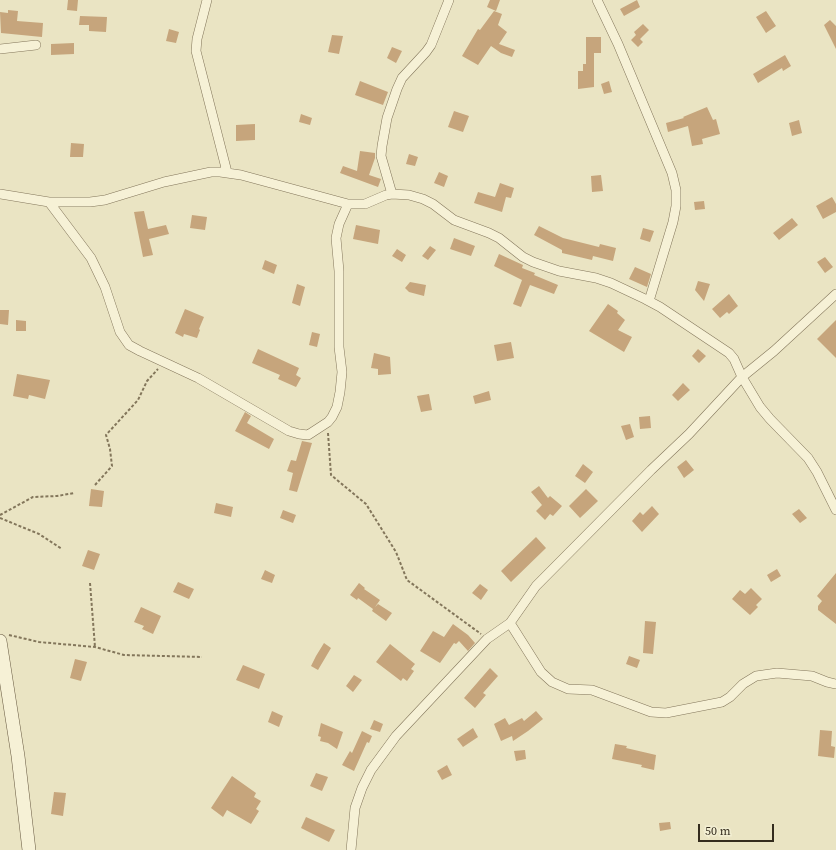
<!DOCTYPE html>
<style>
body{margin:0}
#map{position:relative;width:836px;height:850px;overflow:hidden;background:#eae4c3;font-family:"Source Serif 4",serif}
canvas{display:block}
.scale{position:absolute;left:698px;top:824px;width:76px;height:18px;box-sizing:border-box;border:2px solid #342c1e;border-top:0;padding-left:5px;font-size:12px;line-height:14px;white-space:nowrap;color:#342c1e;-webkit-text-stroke:3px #f2eed2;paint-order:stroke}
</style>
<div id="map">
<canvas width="836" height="850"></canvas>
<div class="scale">50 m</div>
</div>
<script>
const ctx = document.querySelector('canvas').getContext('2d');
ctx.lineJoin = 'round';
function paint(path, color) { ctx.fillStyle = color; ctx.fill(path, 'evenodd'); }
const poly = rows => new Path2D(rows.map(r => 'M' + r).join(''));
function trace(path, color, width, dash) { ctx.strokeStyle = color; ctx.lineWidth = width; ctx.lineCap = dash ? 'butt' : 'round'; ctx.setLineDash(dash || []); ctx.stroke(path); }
const building = poly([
 [68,0,78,0,77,11,67,10],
 [490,0,500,0,496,11,487,7],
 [637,0,640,7,624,16,620,9],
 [8,10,18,11,17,21,43,23,42,37,1,33,0,12,8,13],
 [494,11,502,14,498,25,507,32,499,44,515,50,512,57,501,53,491,46,478,65,462,56,478,29,480,30],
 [766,11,776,26,766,33,756,17],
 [80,16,107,17,106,32,89,31,89,25,79,25],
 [830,20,836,26,836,49,824,25],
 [643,24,649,30,640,39,643,42,638,47,631,40,636,35,634,32],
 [169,29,179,32,176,43,166,41],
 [332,35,343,36,339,54,328,52],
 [586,37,601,37,601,53,594,53,594,87,578,89,578,71,583,71,583,64,586,64],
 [74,43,74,54,51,55,51,44],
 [392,47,402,51,396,63,387,58],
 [785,55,791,66,783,71,782,68,758,83,753,74],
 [360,81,388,92,383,105,355,95],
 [609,81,612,92,604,94,601,84],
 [707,107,713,120,716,119,720,134,702,139,703,144,692,146,688,126,668,132,666,123,684,118,683,117],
 [454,111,469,116,463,132,448,127],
 [301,114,312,118,310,125,299,122],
 [799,120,802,133,792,136,789,123],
 [255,124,255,140,236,141,236,125],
 [71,143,84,144,83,157,70,157],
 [360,151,375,153,375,158,369,175,381,179,378,187,340,173,343,166,357,171],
 [409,154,418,157,415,166,406,164],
 [439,172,448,176,444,187,434,183],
 [601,175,603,191,592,192,591,176],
 [500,183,514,188,511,198,506,197,502,212,474,203,478,192,495,197],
 [832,197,836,204,836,212,823,219,816,206],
 [704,201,705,209,695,210,694,202],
 [144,211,148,229,166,225,169,234,149,239,153,255,143,257,134,212],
 [192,215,207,217,205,230,190,228],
 [792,218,798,225,779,240,773,233],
 [356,225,380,230,378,244,353,239],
 [539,226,563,238,599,247,600,244,616,248,613,261,593,256,592,260,562,253,562,250,534,235],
 [643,228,654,231,650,242,640,239],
 [454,238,475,246,471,256,450,249],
 [430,246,436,250,428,260,422,256],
 [397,249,406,255,402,262,392,256],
 [499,254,523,265,522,268,535,273,534,275,558,285,554,294,530,285,521,307,513,304,522,280,494,266],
 [825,257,833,267,825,273,817,262],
 [265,260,277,265,274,274,262,269],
 [635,267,651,274,647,287,629,279],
 [698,281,710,284,704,301,695,290],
 [410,282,426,285,424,296,409,292,405,288],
 [297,284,305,287,300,306,292,303],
 [729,294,738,306,729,314,727,312,720,318,712,309],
 [608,304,618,311,617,313,625,320,618,330,632,337,624,352,589,331],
 [185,309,204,317,199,329,200,330,197,338,184,334,183,337,175,333],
 [0,310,9,310,8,325,0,324],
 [16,320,26,321,26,331,16,331],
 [836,320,836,358,817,339],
 [312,332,320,334,317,347,309,345],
 [511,342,514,358,497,361,494,345],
 [258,349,299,368,296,375,301,378,296,387,278,379,280,375,252,363],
 [698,349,706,356,699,363,692,356],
 [374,353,390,357,391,374,378,375,378,369,371,368],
 [17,374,50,380,45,399,29,395,28,399,13,396],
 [683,383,690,390,678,401,672,395],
 [489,391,491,400,475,404,473,396],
 [429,394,432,410,421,412,417,396],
 [245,412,251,416,247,423,274,439,269,449,235,431],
 [650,416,651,428,640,429,639,417],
 [630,424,634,437,626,440,621,426],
 [302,441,312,443,297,492,289,490,293,473,287,471,291,460,296,461],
 [686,460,694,470,684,478,677,467],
 [583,464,593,472,585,483,575,476],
 [539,486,548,498,550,496,562,506,553,516,550,514,545,520,536,511,542,505,531,492],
 [91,489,104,491,102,507,89,506],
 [586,489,598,501,580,518,569,506],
 [216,503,233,507,231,517,214,513],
 [652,506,659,514,642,532,632,521,640,512,643,515],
 [799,509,807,518,800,523,792,514],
 [283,510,296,515,293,523,280,518],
 [536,537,546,548,511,582,501,571],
 [88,550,100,554,94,570,82,566],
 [777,569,781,576,771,582,767,575],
 [265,570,275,575,272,583,261,579],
 [836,573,836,624,818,610,818,606,822,601,817,596],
 [178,582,194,589,189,599,173,592],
 [359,583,365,588,364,589,380,600,375,607,378,604,392,613,386,621,372,611,373,609,358,598,357,600,350,595],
 [480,584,488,590,481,600,472,593],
 [751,588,762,599,756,605,758,607,750,615,732,599,740,590,745,594],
 [141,607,161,616,153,634,142,629,144,626,134,622],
 [645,621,656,622,653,654,643,653],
 [453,624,468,635,475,643,468,651,459,641,456,644,454,643,440,663,420,651,433,631,444,637],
 [324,643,331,648,318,670,311,666,316,656],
 [390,644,415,664,411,669,414,671,407,681,403,678,401,681,376,662],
 [629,656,640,660,637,668,626,664],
 [75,659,87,662,81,681,70,678],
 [243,665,265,674,259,689,236,680],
 [490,668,498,676,483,693,486,695,475,708,464,698],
 [354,675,362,680,353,692,346,686],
 [272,711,283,716,279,727,268,722],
 [536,711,543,719,528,731,513,741,512,736,501,741,494,724,505,718,509,725,522,718,524,721],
 [374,720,383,724,380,732,370,729],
 [321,723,343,732,337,749,328,743,320,741,321,737,318,736],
 [473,728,478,737,463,747,457,739],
 [820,730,832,731,831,746,835,747,834,758,818,756],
 [362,731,372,736,369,743,367,742,354,771,342,765,350,751,352,753],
 [615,744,627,746,626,748,656,755,654,770,641,767,642,765,612,759],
 [525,750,526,759,516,761,514,751],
 [447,765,452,775,442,780,437,771],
 [316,773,328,777,322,791,310,786],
 [232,776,256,793,254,797,261,801,256,809,259,811,251,824,227,810,223,817,211,808],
 [54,792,66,793,63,816,51,814],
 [306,817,335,830,329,842,301,828],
 [670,822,671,829,660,831,659,823]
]);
const path = poly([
 [328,433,331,475,366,504,396,552,407,580,481,634],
 [95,485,112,466,110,449,106,435,138,400,147,381,158,369],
 [0,515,33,497,57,496,74,493],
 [0,518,39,534,62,549],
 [90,583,95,647],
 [9,635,39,642,95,647,124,655,202,657]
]);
const street = poly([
 [207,0,197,39,196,51,227,172],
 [597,0,618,44,672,173,676,190,676,206,673,222,649,301],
 [0,49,36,45],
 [0,194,49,202,90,202,105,200,164,182,211,172,220,172,241,175,348,204,365,204,386,195,392,194,409,195,423,199,433,204,454,220,489,233,499,238,523,257,533,262,559,271,596,278,611,283,645,299,660,307,729,353,734,359,742,377,760,407,770,419,808,458,817,472,836,510],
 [392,194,381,156,382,146,387,118,397,89,402,78,426,52,431,45,449,0],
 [49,202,91,258,105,287,120,332,129,345,140,351,198,378,289,431,299,434,308,435,328,422,332,417,337,407,340,392,342,372,339,347,339,271,336,238,339,224,348,204],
 [510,623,541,672,552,682,568,689,592,690,651,712,666,713,722,702,730,697,743,684,756,676,777,673,812,676,827,682,836,684],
 [351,850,355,808,362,788,371,770,396,736,487,639,510,623,536,586,651,470,689,434,742,377,774,351,836,294]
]);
const secondary = poly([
 [0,641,18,756,29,850]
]);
paint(building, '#c6a57c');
trace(street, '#83765b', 10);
trace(secondary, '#65573f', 14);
trace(path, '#83765b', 2, [3, 2]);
trace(street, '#f6f1d6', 9);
trace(secondary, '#f6f1d6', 13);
</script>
